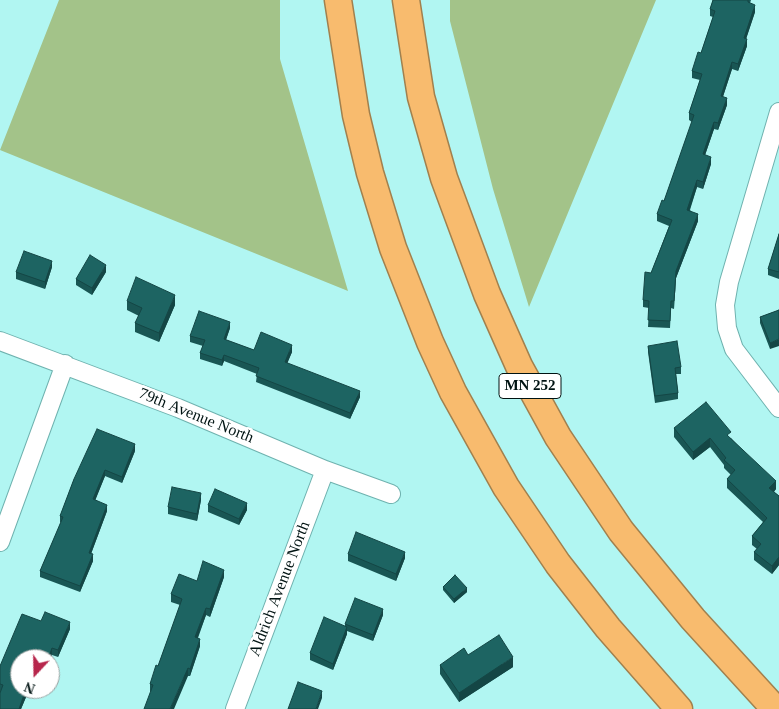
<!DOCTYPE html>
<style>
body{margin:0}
#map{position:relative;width:779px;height:709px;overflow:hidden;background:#b1f6f2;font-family:"Times New Roman",serif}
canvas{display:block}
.north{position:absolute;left:10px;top:649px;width:50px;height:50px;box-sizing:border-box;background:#fff;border:1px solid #99a1a0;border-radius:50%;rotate:201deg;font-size:14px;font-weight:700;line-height:20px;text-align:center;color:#001312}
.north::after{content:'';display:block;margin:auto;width:18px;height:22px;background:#b7264c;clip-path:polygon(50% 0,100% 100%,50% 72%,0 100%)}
</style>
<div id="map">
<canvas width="779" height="709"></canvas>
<div class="north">N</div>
</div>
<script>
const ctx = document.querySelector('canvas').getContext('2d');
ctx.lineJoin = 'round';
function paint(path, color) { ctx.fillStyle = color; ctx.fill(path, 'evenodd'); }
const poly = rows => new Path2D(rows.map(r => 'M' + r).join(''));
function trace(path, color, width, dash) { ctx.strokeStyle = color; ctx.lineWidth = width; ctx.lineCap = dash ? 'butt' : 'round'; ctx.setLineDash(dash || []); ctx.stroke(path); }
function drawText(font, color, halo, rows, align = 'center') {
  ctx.font = font + ' "Times New Roman",serif'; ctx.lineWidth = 5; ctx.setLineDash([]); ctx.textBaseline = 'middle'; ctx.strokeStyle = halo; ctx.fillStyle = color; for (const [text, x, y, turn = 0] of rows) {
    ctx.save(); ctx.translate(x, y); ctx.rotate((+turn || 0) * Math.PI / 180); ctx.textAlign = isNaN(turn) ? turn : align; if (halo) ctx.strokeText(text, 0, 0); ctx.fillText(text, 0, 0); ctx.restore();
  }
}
const green = poly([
 [59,0,280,0,280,59,348,291,0,150],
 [450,0,656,0,529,307,493,189,450,21]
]);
const minor = poly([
 [779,112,729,282,725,305,727,328,734,349,779,408],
 [0,341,178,408,325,470,391,494],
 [0,542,65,364],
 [235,709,325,470]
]);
const highway = poly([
 [338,0,356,115,370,173,393,248,430,342,453,392,506,487,558,564,608,628,679,709],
 [406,0,421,97,444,178,487,294,519,366,558,437,621,531,693,619,775,709]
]);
const wall = poly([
 [713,0,751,0,750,3,755,12,746,39,747,46,738,71,732,69,723,96,727,105,718,130,714,129,705,155,711,164,703,189,697,187,690,210,698,221,676,278,674,309,671,308,670,328,648,327,649,308,643,307,643,300,651,273,669,226,657,221,657,214,664,201,692,122,689,120,689,113,700,80,692,78,692,71,701,53,713,17,710,16,710,9],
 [779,234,779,279,768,275,768,269],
 [52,267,45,289,16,279,16,272],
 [106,272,92,295,76,285,76,279],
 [127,301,175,305,159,342,135,332,135,323,139,316,127,310],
 [779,310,770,349,760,323,760,317],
 [230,328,226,340,254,350,292,352,287,363,360,397,350,419,256,382,257,374,224,361,222,366,200,359,200,353,203,346,190,342,190,336],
 [648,346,681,367,681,374,676,374,678,393,678,399,655,403,648,352],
 [674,428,731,438,776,489,774,492,779,496,779,565,772,574,754,560,754,552,757,549,752,545,752,536,763,522,727,488,727,479,731,475,724,468,724,465,710,447,693,460,674,437],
 [135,451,122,483,105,476,95,500,107,511,91,554,93,561,80,592,40,577,40,571,61,522,60,522,60,516,74,479],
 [201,500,197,521,168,514,168,507],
 [208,505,247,510,239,525,208,512],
 [348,554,405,558,396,581,348,561],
 [224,577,210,617,206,615,198,638,200,646,190,676,188,676,150,692,150,684,158,666,180,605,171,602,171,594,197,581],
 [443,587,467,592,454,603,443,590],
 [383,615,373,641,347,631,347,634,333,670,310,660,310,653,345,627,345,624],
 [41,621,70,629,58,657,52,655,20,689,39,689,37,694,29,690,21,709,0,709,0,666],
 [468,655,513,667,459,702,440,674,440,665]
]);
const shadedWall = poly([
 [755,5,755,12,744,45,744,38],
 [747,39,747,46,738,71,738,64],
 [732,62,732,69,721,103,721,96],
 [727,98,727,105,718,130,718,123],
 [714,122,714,129,703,161,703,154],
 [711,157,711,164,703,189,703,182],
 [697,180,697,187,687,217,687,210],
 [698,214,698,221,676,278,674,309,676,271],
 [52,261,52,267,45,289,45,282],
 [106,265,106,272,92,295,92,288],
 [175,295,175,305,159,342,159,333],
 [230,322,230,328,224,345,224,339],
 [779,339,779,346,770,349,770,343],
 [292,345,292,352,285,369,285,362],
 [224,355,224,361,222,366,222,360],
 [360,391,360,397,350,419,350,413],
 [710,438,710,447,693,460,693,452],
 [135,444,135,451,122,483,122,477],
 [105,470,105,476,93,506,93,499],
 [776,481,776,489,769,496,769,488],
 [201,493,201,500,197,521,197,514],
 [247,503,247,510,239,525,239,519],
 [107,505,107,511,89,559,89,553],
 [405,552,405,558,396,581,396,574],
 [93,554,93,561,80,592,80,586],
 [779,557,779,565,772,574,772,566],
 [224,570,224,577,210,617,210,609],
 [467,588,467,592,454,603,454,599],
 [206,608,206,615,195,644,195,637],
 [383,609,383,615,373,641,373,635],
 [70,622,70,629,58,657,58,650],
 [347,627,347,634,333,670,333,664],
 [200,639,200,646,190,676,190,669],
 [52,648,52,655,50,660,50,659,48,659],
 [513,657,513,667,459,702,459,693],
 [188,668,188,676,174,709,170,709],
 [26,689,29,689,29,690,21,709,19,709],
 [322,691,322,698,318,709,316,709]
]);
const building = poly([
 [713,0,748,0,748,2,755,5,744,38,747,39,738,64,732,62,721,96,727,98,718,123,714,122,703,154,711,157,703,182,697,180,687,210,698,214,676,271,674,301,671,301,670,321,648,320,649,301,643,300,645,272,651,273,672,220,657,214,662,200,664,201,694,115,689,113,702,74,692,71,698,52,701,53,715,11,710,9,713,0],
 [779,234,779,272,768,269,779,234],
 [24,251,52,261,45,282,16,272,24,251],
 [90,255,106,265,92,288,76,279,90,255],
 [136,277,175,295,159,333,135,323,142,308,127,301,136,277],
 [779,310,779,339,770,343,760,317,779,310],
 [199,311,230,322,224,339,254,350,261,332,292,345,285,362,360,391,350,413,256,376,259,368,224,355,222,360,200,353,205,340,190,336,199,311],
 [677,341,681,367,675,368,678,393,655,396,648,346,677,341],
 [706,402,731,432,727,435,776,481,769,488,779,496,779,557,772,566,754,552,761,544,752,536,767,518,727,479,735,470,724,460,726,458,710,438,693,452,674,428,706,402],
 [97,429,135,444,122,477,105,470,93,499,107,505,89,553,93,554,80,586,40,571,63,517,60,516,74,479,97,429],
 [172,487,201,493,197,514,168,507,172,487],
 [215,489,247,503,239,519,208,505,215,489],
 [356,532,405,552,396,574,348,554,356,532],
 [203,561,224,570,210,609,206,608,195,637,200,639,190,669,188,668,170,709,144,709,153,685,150,684,156,665,158,666,182,599,171,594,179,574,197,581,203,561],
 [455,575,467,588,454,599,443,587,455,575],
 [355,598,383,609,373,635,345,624,355,598],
 [45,612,70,622,58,650,52,648,48,659,20,659,20,689,26,689,19,709,0,709,0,693,3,685,0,684,0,666,22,614,41,621,45,612],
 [324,617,347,627,333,664,310,653,324,617],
 [499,635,513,657,459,693,440,665,464,648,468,655,499,635],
 [298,682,322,691,316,709,288,709,298,682]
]);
const shields = [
 [530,386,62]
];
const shieldNames = [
 ["MN 252",530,386]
];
const streetNames = [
 ["79th Avenue North",196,416,22],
 ["Aldrich Avenue North",280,589,-69]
];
paint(green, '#a3c389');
trace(minor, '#6fb2af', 20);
trace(highway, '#a1804e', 29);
trace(minor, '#fff', 18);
trace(highway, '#f8bb6e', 26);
paint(wall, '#195654');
paint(shadedWall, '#144645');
paint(building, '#1d6462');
trace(building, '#144645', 1);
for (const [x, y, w] of shields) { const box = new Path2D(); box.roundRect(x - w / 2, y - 12.5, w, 25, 4); ctx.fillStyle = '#fff'; ctx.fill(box); trace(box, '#001312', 1); }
drawText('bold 15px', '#001312', null, shieldNames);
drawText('16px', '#001312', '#fff', streetNames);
</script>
